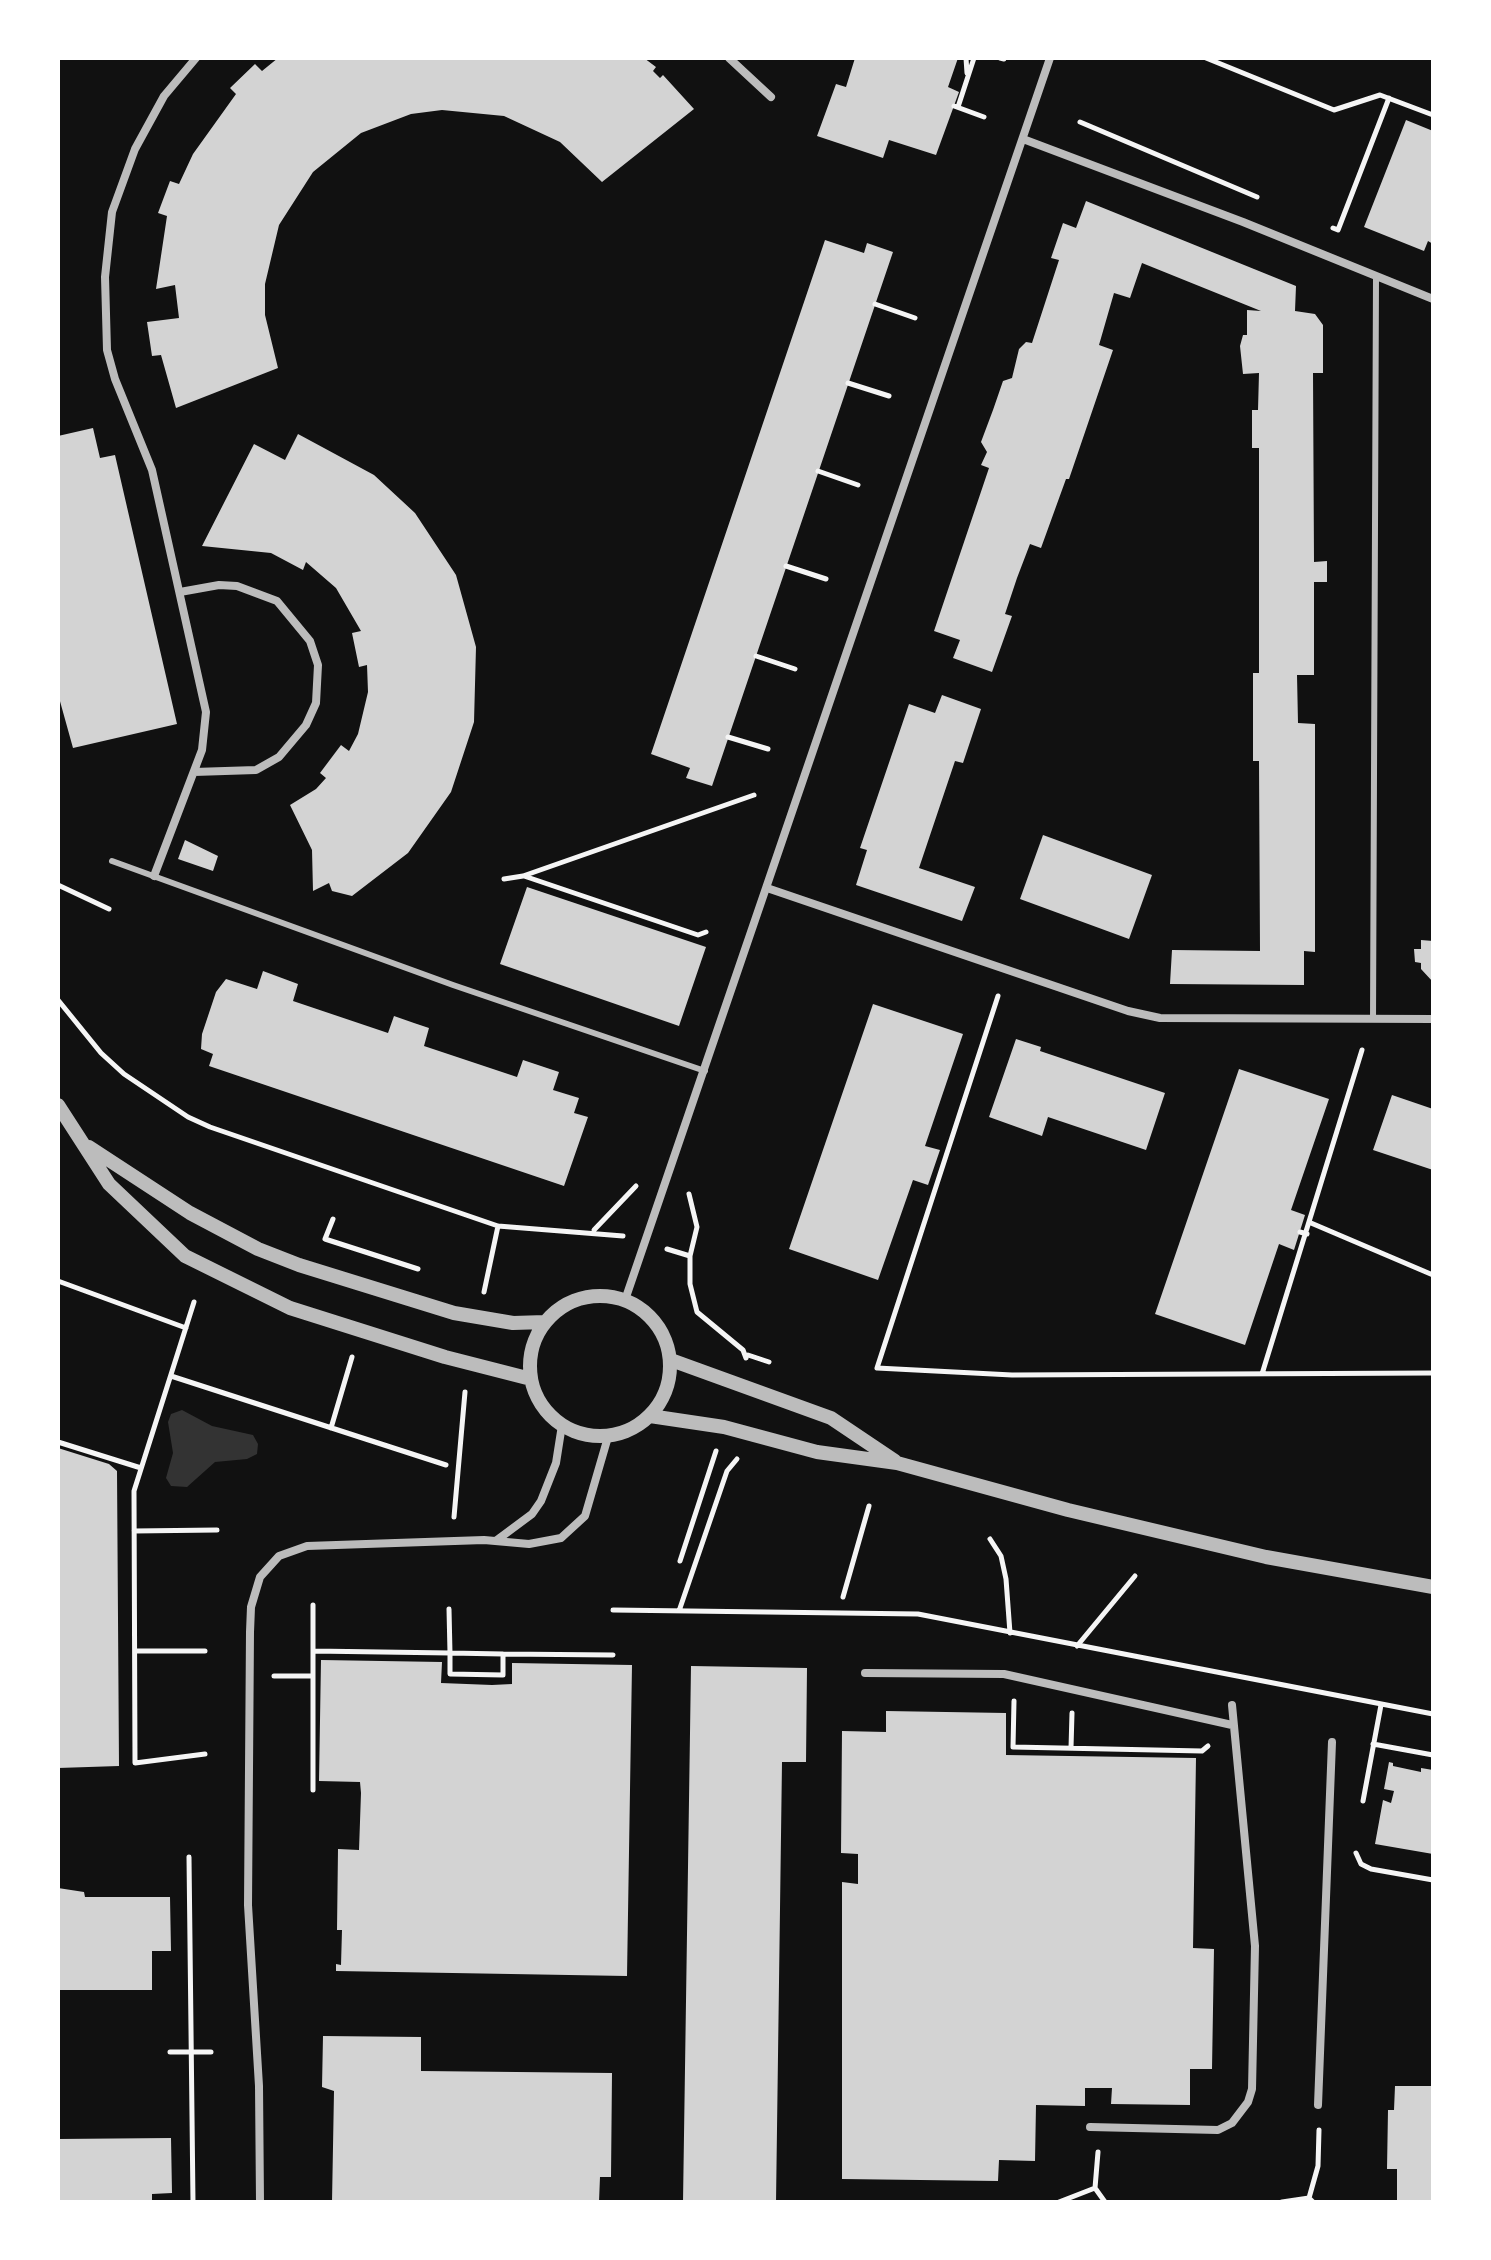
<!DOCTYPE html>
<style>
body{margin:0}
#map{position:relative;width:1491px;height:2260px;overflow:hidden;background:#111;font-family:"Open Sans",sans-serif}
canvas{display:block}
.frame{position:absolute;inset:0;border:60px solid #fff;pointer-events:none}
</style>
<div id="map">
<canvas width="1491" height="2260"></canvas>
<div class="frame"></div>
</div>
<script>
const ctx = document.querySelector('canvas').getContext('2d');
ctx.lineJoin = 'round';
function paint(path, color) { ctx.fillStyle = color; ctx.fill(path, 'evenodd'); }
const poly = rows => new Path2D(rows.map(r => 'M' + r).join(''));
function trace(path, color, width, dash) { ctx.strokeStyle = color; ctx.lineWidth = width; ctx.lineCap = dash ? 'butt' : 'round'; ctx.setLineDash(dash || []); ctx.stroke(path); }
const water = poly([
 [182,1410,212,1426,253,1435,258,1444,257,1454,247,1459,215,1462,187,1487,171,1486,166,1478,173,1453,168,1422,171,1414]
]);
const building = poly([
 [278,58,644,58,656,67,653,71,660,78,663,75,694,109,602,182,560,142,504,116,442,110,411,114,361,133,313,172,279,225,265,284,265,315,278,368,176,408,161,355,152,356,147,322,179,318,175,285,156,289,167,216,158,213,170,181,179,184,193,154,236,94,230,88,255,64,262,71],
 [855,58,958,58,948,87,959,92,936,155,889,140,883,158,817,136,836,84,846,87],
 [1406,120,1433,131,1433,244,1428,241,1424,251,1364,227],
 [1086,201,1296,286,1295,311,1315,314,1323,325,1323,373,1313,373,1314,562,1327,561,1327,582,1314,582,1314,675,1297,675,1298,723,1315,724,1315,952,1304,951,1304,985,1170,984,1172,950,1260,951,1259,761,1253,761,1253,673,1259,673,1259,448,1252,448,1252,410,1258,410,1259,373,1243,374,1240,346,1243,335,1247,335,1247,310,1261,311,1142,263,1130,298,1114,293,1099,345,1113,350,1069,479,1066,479,1041,548,1030,544,1017,578,1005,614,1012,616,992,672,953,658,960,640,934,631,989,468,981,465,987,452,981,442,993,410,1003,381,1012,378,1019,349,1026,342,1032,343,1059,260,1051,258,1063,223,1076,228],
 [825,240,864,253,867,243,893,252,712,786,686,778,690,768,651,754],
 [93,428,100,458,115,455,177,724,73,748,58,694,58,436],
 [298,434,374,475,415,513,456,575,476,647,474,722,451,792,408,853,352,896,332,891,329,883,313,891,312,850,290,805,316,789,326,778,320,773,341,745,349,751,358,734,368,692,367,665,359,667,352,633,361,631,336,588,306,562,303,570,271,553,202,546,254,444,285,460],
 [942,695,981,709,963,763,955,761,919,868,975,887,962,921,856,885,867,850,860,848,909,704,935,713],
 [1043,835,1152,875,1129,939,1020,899],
 [185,840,218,856,213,871,178,859],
 [527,887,706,947,679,1026,500,964],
 [1421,940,1433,941,1433,982,1421,969,1421,963,1415,962,1414,949,1421,949],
 [263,971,298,984,293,1001,388,1033,394,1016,414,1023,429,1028,424,1046,517,1077,523,1060,559,1072,553,1090,579,1098,574,1113,588,1117,564,1186,209,1066,213,1054,201,1049,202,1034,216,992,226,979,257,989],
 [873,1004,963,1034,925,1146,940,1150,928,1185,913,1180,878,1280,789,1249],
 [1016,1039,1041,1047,1040,1051,1165,1093,1146,1150,1048,1117,1042,1136,989,1117],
 [1239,1069,1329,1099,1291,1210,1305,1215,1294,1250,1279,1244,1245,1345,1155,1314],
 [1392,1095,1433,1109,1433,1170,1373,1150],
 [58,1448,109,1464,117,1471,119,1766,58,1768],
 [321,1660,442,1662,441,1683,492,1685,512,1684,512,1663,632,1665,627,1976,336,1971,336,1964,341,1965,342,1930,337,1930,338,1849,359,1850,361,1793,360,1782,319,1781],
 [691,1666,807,1668,806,1762,782,1762,776,2202,683,2202],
 [886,1711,1006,1713,1006,1755,1196,1758,1193,1948,1214,1949,1212,2069,1190,2069,1190,2105,1111,2104,1112,2088,1085,2088,1085,2106,1036,2105,1035,2161,999,2160,998,2181,842,2179,842,1882,858,1884,858,1854,841,1853,842,1731,886,1732],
 [1389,1762,1393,1763,1393,1766,1421,1772,1421,1768,1433,1770,1433,1854,1375,1844,1383,1800,1391,1803,1394,1791,1384,1789],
 [58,1888,84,1892,85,1897,170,1897,171,1951,152,1951,152,1990,58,1990],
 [323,2036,421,2037,421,2071,612,2073,611,2177,600,2177,599,2202,332,2202,334,2091,322,2087],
 [1395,2086,1433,2086,1433,2202,1397,2202,1397,2169,1387,2169,1388,2110,1394,2110],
 [171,2138,172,2193,152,2194,152,2202,58,2202,58,2139]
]);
const path = poly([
 [966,58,967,73],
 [1000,58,1004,59],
 [1206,58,1334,110,1380,95,1433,115],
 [954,106,984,117],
 [958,107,974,58],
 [1080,122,1257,197],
 [1333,228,1338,230,1389,98],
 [875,304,915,318],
 [848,383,889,396],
 [818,471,858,485],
 [786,566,826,579],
 [756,656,795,669],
 [728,737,768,749],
 [524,876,698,935,706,932],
 [504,879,523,876,754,795],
 [58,885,109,909],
 [998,996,877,1368,1012,1375,1433,1373],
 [58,1000,101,1053,124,1074,188,1117,210,1127,498,1226,623,1236],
 [689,1194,697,1227,690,1256],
 [333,1219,325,1239,418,1269],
 [1311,1223,1433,1275],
 [594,1230,636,1186],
 [1300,1232,1307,1234],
 [667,1249,690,1256,690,1284,697,1312,743,1350,746,1358],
 [58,1281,186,1328],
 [484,1292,498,1226],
 [194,1302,134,1491,135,1763,205,1754],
 [748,1355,769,1362],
 [1262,1374,1362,1050],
 [171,1376,446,1465],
 [331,1428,352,1357],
 [58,1442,141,1468],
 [454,1517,465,1392],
 [134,1531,217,1530],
 [990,1539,1001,1556,1006,1579,1010,1633],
 [680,1561,716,1451],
 [843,1597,869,1506],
 [613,1610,918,1614,1433,1714],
 [679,1611,727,1471,737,1459],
 [1077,1646,1135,1576],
 [135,1651,205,1651],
 [313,1651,450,1653,449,1609],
 [450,1653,503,1654,503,1675,450,1674,450,1653],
 [503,1654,613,1655],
 [274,1676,313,1676],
 [1014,1701,1013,1747,1202,1751,1208,1746],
 [1373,1744,1433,1755],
 [1071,1748,1072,1713],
 [313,1790,313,1605],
 [1363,1801,1381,1705],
 [1356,1853,1361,1864,1371,1869,1433,1880],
 [189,1857,193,2202],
 [170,2052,211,2052],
 [1095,2188,1105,2202],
 [1309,2198,1318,2166,1319,2130],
 [1059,2202,1095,2188,1098,2152],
 [1282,2202,1309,2198,1313,2202]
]);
const service = poly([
 [112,861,453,985,705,1071],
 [1373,1019,1376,277]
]);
const minor = poly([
 [729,58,771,97],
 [1023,139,1243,222,1433,299],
 [180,592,219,585,237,586,277,601,310,641,318,665,316,703,306,725,279,757,256,770,194,772],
 [154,876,202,750,206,712,152,470,115,379,107,350,105,277,112,212,135,149,164,96,196,58],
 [767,888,1128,1011,1160,1018,1433,1019],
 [625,1300,1050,58],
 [497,1540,532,1514,541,1501,556,1463,562,1425],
 [865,1673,1004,1674,1232,1725],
 [1318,2105,1332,1742],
 [1090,2127,1218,2130,1232,2123,1248,2102,1252,2089,1255,1946,1232,1705],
 [260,2202,259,2086,248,1905,250,1632,251,1607,260,1577,279,1556,307,1546,484,1540,529,1544,561,1538,585,1516,608,1437]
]);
const tertiary = poly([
 [58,1105,109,1184,185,1256,290,1308,445,1357,531,1379],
 [89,1147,190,1213,258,1249,299,1265,454,1313,513,1323,545,1322],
 '530 1366a70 70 0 1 1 140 0a70 70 0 1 1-140 0Z',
 [671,1360,831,1418,895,1461],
 [650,1416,724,1427,817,1452,897,1463,1068,1510,1266,1557,1433,1587]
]);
paint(water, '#333');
paint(building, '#d3d3d3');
trace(path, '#f5f5f5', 5);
trace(service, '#bcbcbc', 6);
trace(minor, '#bcbcbc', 8);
trace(tertiary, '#bcbcbc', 14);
</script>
